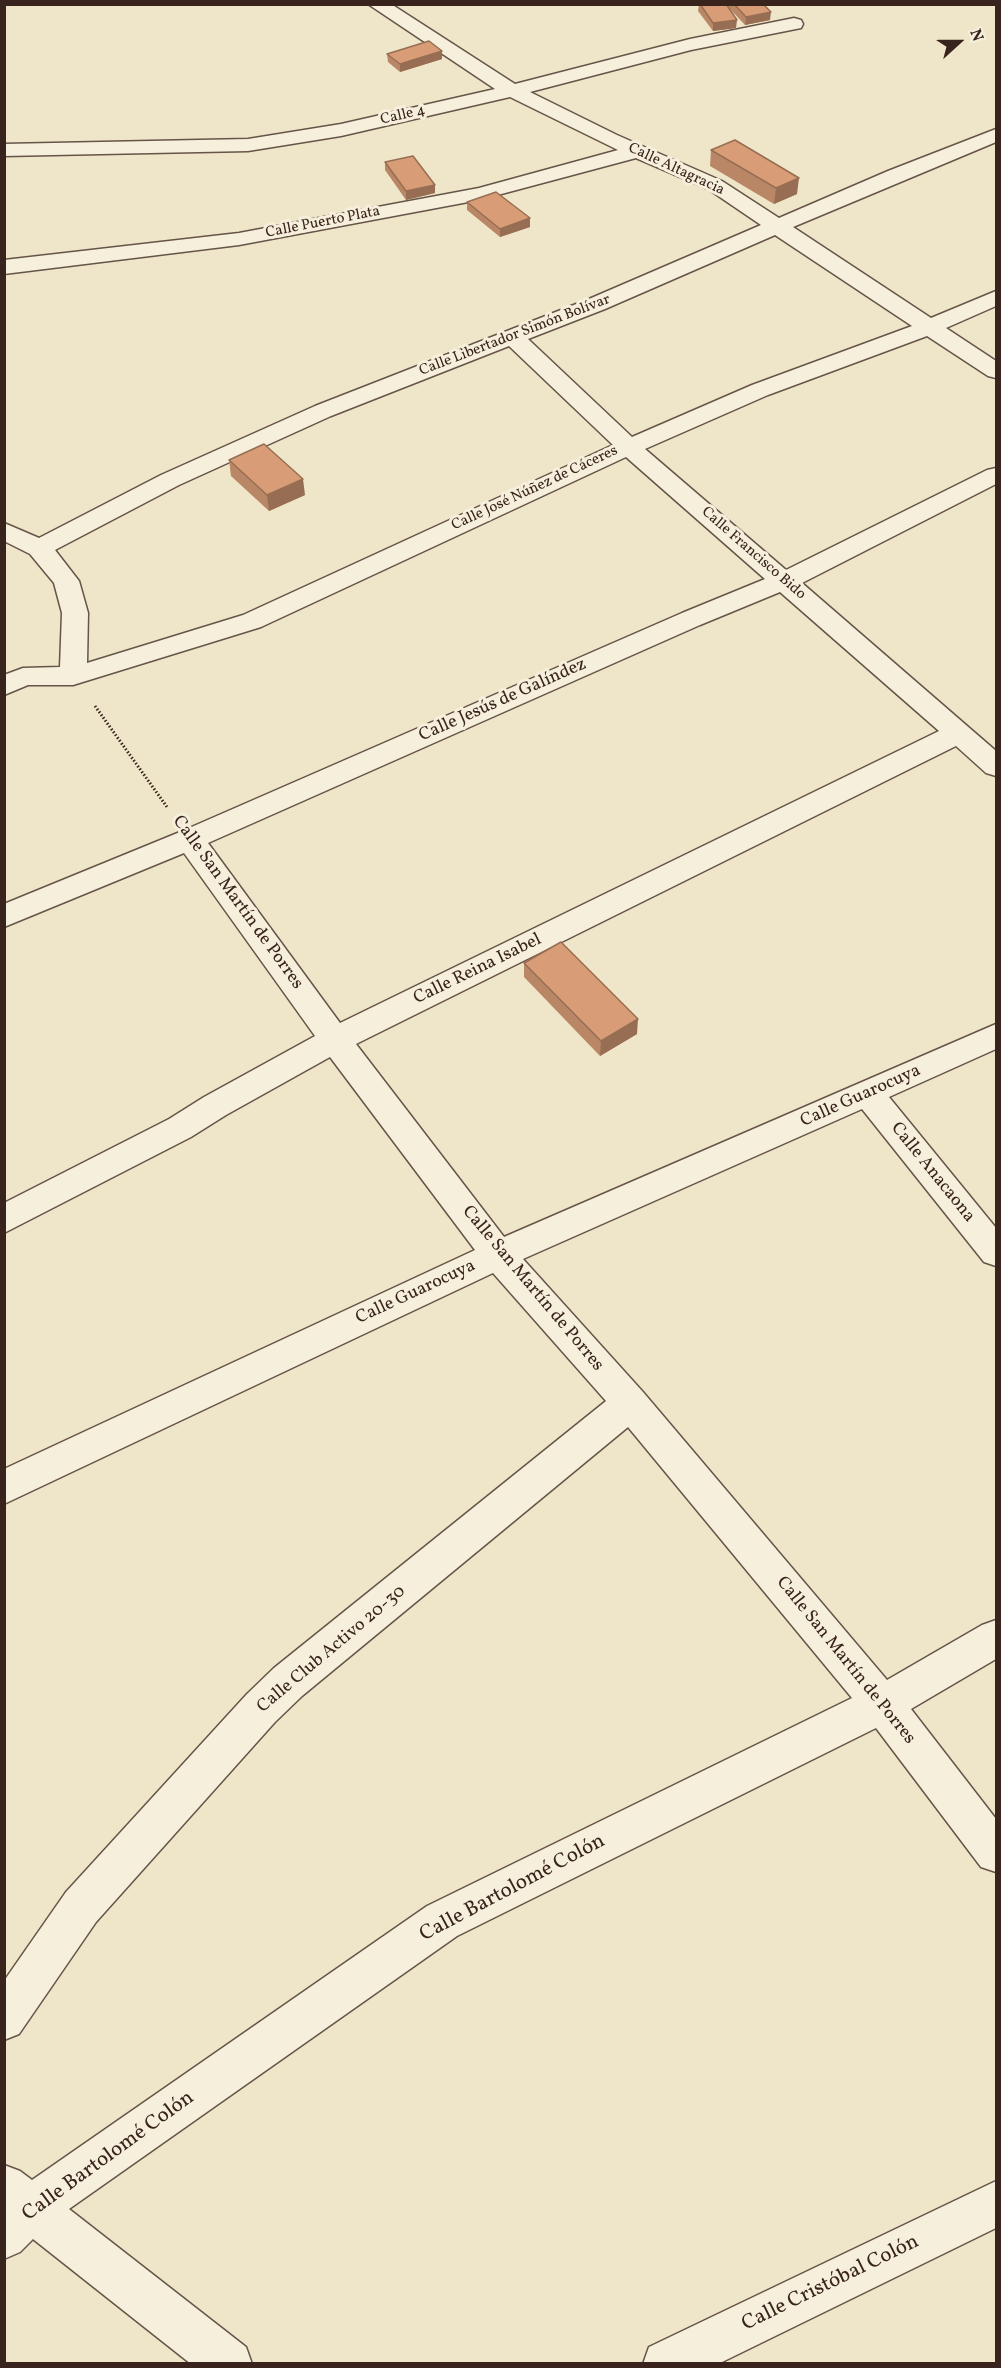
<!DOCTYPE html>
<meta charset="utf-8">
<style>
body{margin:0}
#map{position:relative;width:1001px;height:2368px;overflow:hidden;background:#efe6c9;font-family:Vollkorn,serif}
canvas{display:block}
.frame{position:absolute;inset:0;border:6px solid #39241d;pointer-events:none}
.north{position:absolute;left:929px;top:12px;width:60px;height:60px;-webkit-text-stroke:4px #f5efdc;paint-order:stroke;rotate:69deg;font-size:16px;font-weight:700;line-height:24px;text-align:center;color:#39241d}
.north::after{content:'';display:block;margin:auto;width:21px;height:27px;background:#39241d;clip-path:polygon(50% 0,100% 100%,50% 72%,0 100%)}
</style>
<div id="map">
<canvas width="1001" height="2368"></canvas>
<div class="frame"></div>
<div class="north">N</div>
</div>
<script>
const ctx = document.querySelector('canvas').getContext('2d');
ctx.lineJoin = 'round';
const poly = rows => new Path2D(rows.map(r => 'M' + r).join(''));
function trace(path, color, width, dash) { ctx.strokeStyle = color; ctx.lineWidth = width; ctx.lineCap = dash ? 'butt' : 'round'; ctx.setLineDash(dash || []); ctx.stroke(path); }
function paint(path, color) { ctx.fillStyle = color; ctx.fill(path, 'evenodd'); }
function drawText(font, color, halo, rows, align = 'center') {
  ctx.font = font + ' Vollkorn,serif'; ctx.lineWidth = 6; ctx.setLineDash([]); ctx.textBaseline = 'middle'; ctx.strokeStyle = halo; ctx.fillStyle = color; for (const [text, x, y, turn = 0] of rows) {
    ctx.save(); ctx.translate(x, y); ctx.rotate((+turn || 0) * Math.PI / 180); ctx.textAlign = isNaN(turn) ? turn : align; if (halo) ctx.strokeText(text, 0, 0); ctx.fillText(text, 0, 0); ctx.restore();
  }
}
const path = poly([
 [95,706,167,807]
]);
const street = poly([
 [368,4,391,4,515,84,690,39,794,18,801,20,803,24,801,28,691,50,530,92,617,135,722,181,779,218,888,171,996,129,996,142,793,227,931,318,996,291,996,306,946,328,996,361,996,378,988,376,927,336,768,395,645,449,786,570,987,470,996,468,996,484,802,583,996,751,996,776,986,773,956,746,356,1044,504,1237,996,1024,996,1049,889,1097,996,1228,996,1266,984,1262,862,1109,523,1259,643,1392,887,1680,982,1625,996,1620,996,1659,911,1709,996,1819,996,1872,981,1867,876,1728,457,1936,69,2209,246,2347,252,2364,191,2364,33,2239,20,2252,4,2259,4,2165,20,2171,32,2180,427,1906,852,1698,628,1427,302,1696,275,1722,96,1922,19,2034,4,2040,4,1981,66,1892,247,1694,274,1668,606,1401,493,1273,4,1504,4,1469,475,1250,330,1057,226,1115,191,1137,4,1233,4,1203,169,1119,204,1097,315,1036,184,853,4,927,4,904,180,832,682,613,765,579,626,457,261,627,73,685,28,685,4,695,4,675,23,668,60,667,62,613,54,583,30,554,4,541,4,523,39,538,161,475,315,406,589,299,761,225,708,189,636,158,479,200,239,245,4,274,4,260,239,233,479,188,618,150,510,97,341,136,248,151,4,156,4,144,248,139,341,124,495,89,368,4],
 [775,235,912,326,752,385,632,437,528,339,605,309,775,235],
 [509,346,613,445,243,615,87,663,88,613,79,581,55,550,179,485,331,416,509,346],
 [780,592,939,731,340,1023,208,843,700,625,780,592],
 [996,2181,996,2228,718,2364,643,2364,649,2347,996,2181]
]);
const wall = poly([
 [699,4,763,4,770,20,745,25,729,8,736,28,713,31,698,11],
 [442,51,442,59,400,72,388,62,387,54],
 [711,150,797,194,774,204,710,166],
 [385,162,435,185,435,193,406,200,385,170],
 [467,202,530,227,500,237,467,210],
 [229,460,305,495,269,511,231,476],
 [524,963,637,1034,600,1056,524,977]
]);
const shadedWall = poly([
 [771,12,770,20,745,25,746,17],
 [737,20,736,28,713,31,713,23],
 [442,51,442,59,400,72,400,64],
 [799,178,797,194,774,204,776,188],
 [435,185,435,193,406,200,406,191],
 [530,218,530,227,500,237,500,229],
 [303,479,305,495,269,511,267,495],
 [638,1019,637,1034,600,1056,601,1041]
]);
const building = poly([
 [700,4,726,4,737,20,713,23,700,4],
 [734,4,763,4,771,12,746,17,734,4],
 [429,41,442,51,400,64,387,54,429,41],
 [735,140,799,178,776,188,711,150,735,140],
 [413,156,435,185,406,191,385,162,413,156],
 [496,192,530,218,500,229,467,202,496,192],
 [264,444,303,479,267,495,229,460,264,444],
 [561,942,638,1019,601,1041,524,963,561,942]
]);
const farStreetnames = [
 ["Calle 4",403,116,-13],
 ["Calle Altagracia",676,170,25],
 ["Calle Puerto Plata",323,223,-11],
 ["Calle Libertador Simón Bolívar",515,336,-21],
 ["Calle José Núñez de Cáceres",535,489,-25],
 ["Calle Francisco Bido",753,554,41]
];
const streetNames = [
 ["Calle Jesús de Galíndez",503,701,-24],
 ["Calle San Martín de Porres",237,903,54],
 ["Calle Reina Isabel",478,970,-26],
 ["Calle Guarocuya",861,1097,-24],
 ["Calle Anacaona",932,1173,51],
 ["Calle San Martín de Porres",532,1289,50],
 ["Calle Guarocuya",416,1293,-25],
 ["Calle Club Activo 20-30",332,1650,-40],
 ["Calle San Martín de Porres",845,1661,51]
];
const nearStreetnames = [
 ["Calle Bartolomé Colón",513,1889,-28],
 ["Calle Bartolomé Colón",109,2157,-36],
 ["Calle Cristóbal Colón",831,2284,-26]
];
trace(street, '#665448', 3);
trace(path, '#39241d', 3, [1.5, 2]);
paint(street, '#f5efdc');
paint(wall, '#ba8766');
paint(shadedWall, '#976e53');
paint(building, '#d89d77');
trace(building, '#976e53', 1.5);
drawText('15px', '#39241d', '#f5efdc', farStreetnames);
drawText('18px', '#39241d', '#f5efdc', streetNames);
drawText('21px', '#39241d', '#f5efdc', nearStreetnames);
</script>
